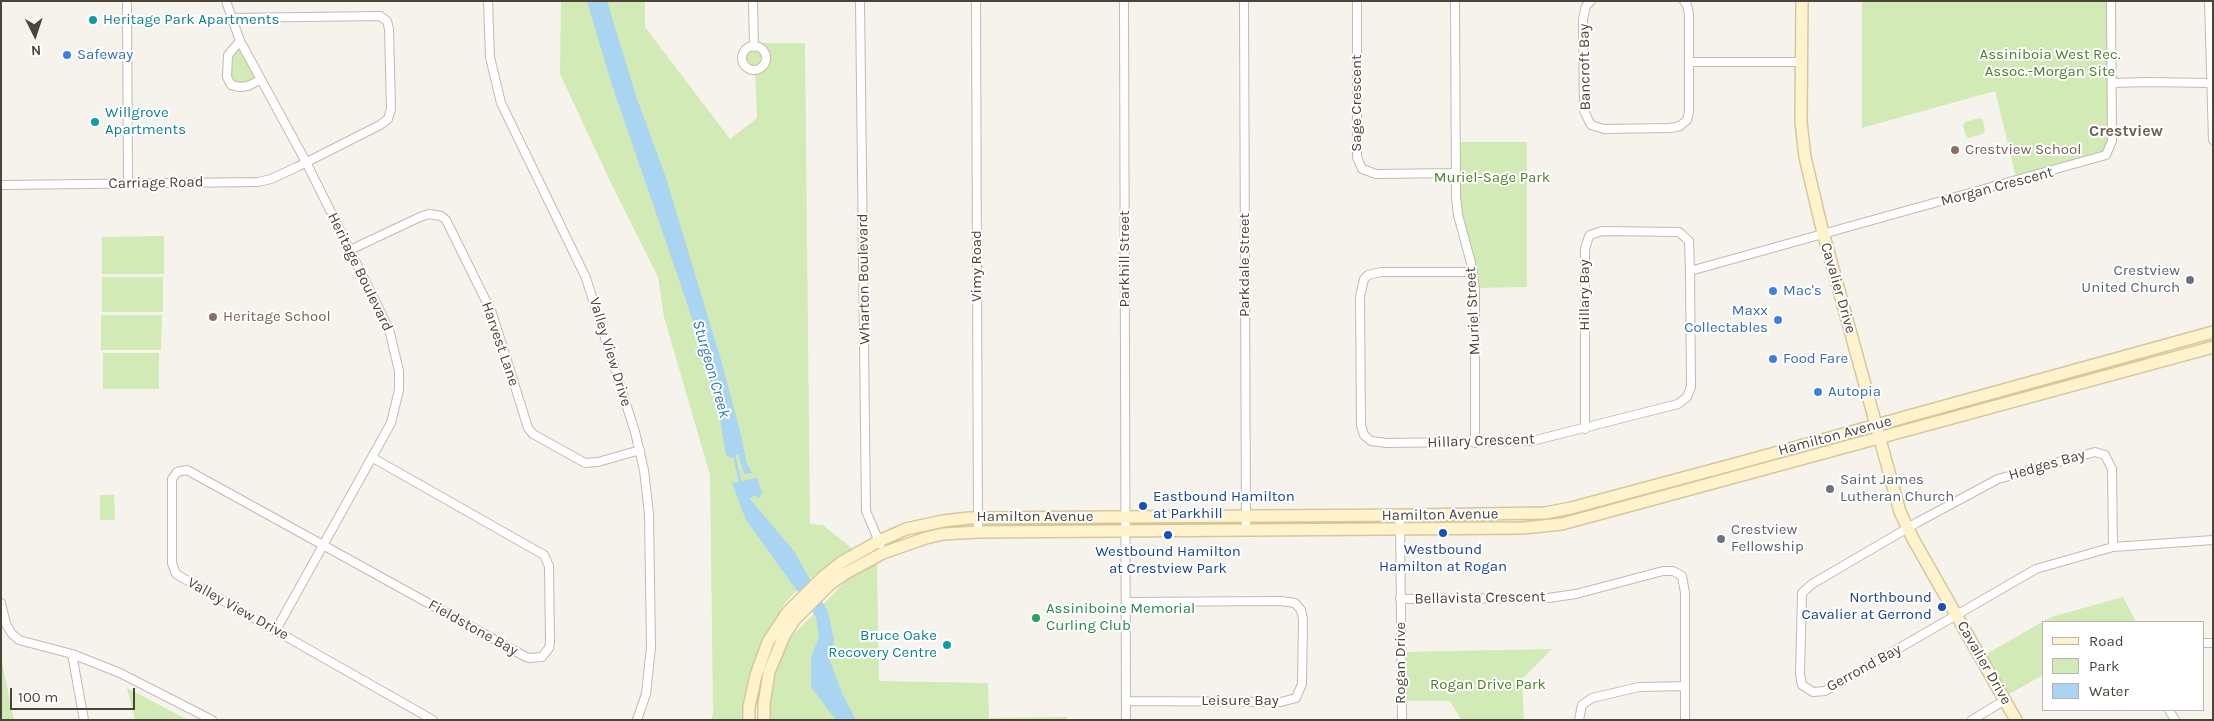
<!DOCTYPE html>
<style>
body{margin:0}
#map{position:relative;width:2214px;height:721px;overflow:hidden;background:#f6f3ec;font-family:Karla,sans-serif}
canvas{display:block}
.frame{position:absolute;inset:0;border:2px solid #4b4439;pointer-events:none}
.legend{position:absolute;left:2042px;top:621px;width:162px;height:90px;box-sizing:border-box;background:#fff;border:1px solid #b7b4b0;margin:0;padding:6px 9px;list-style:none;font-size:15px;color:#4b4439}
.legend li{display:flex;align-items:center;gap:10px;height:25px}
.legend b{width:25px;border:1px solid #b7b4b0}
.north{position:absolute;left:10px;top:10px;width:50px;height:50px;-webkit-text-stroke:4px #fff;paint-order:stroke;rotate:176deg;font-size:14px;font-weight:700;line-height:20px;text-align:center;color:#4b4439}
.north::after{content:'';display:block;margin:auto;width:18px;height:22px;background:#4b4439;clip-path:polygon(50% 0,100% 100%,50% 72%,0 100%)}
.scale{position:absolute;left:10px;top:688px;width:125px;height:22px;box-sizing:border-box;border:2px solid #4b4439;border-top:0;padding-left:6px;font-size:15px;line-height:18px;white-space:nowrap;color:#4b4439;-webkit-text-stroke:4px #fff;paint-order:stroke}
</style>
<div id="map">
<canvas width="2214" height="721"></canvas>
<div class="frame"></div>
<ul class="legend">
<li><b style="height:6px;background:#fff3cd"></b>Road</li>
<li><b style="height:14px;background:#d2eab5"></b>Park</li>
<li><b style="height:14px;background:#a9d4f2"></b>Water</li>
</ul>
<div class="north">N</div>
<div class="scale">100 m</div>
</div>
<script>
const ctx = document.querySelector('canvas').getContext('2d');
ctx.lineJoin = 'round';
function paint(path, color) { ctx.fillStyle = color; ctx.fill(path, 'evenodd'); }
const poly = rows => new Path2D(rows.map(r => 'M' + r).join(''));
function trace(path, color, width, dash) { ctx.strokeStyle = color; ctx.lineWidth = width; ctx.lineCap = dash ? 'butt' : 'round'; ctx.setLineDash(dash || []); ctx.stroke(path); }
function drawText(font, color, halo, rows, align = 'center') {
  ctx.font = font + ' Karla,sans-serif'; ctx.lineWidth = 4; ctx.setLineDash([]); ctx.textBaseline = 'middle'; ctx.strokeStyle = halo; ctx.fillStyle = color; for (const [text, x, y, turn = 0] of rows) {
    ctx.save(); ctx.translate(x, y); ctx.rotate((+turn || 0) * Math.PI / 180); ctx.textAlign = isNaN(turn) ? turn : align; if (halo) ctx.strokeText(text, 0, 0); ctx.fillText(text, 0, 0); ctx.restore();
  }
}
const green = poly([
 [561,1,645,1,645,27,730,139,757,118,755,71,748,69,744,65,742,57,746,50,754,47,754,43,805,43,810,524,823,525,854,550,818,572,796,591,780,609,781,614,746,720,711,720,713,713,710,475,664,317,658,277,610,181,560,74],
 [1862,1,2111,1,2112,141,2106,155,2017,181,1995,91,1862,128],
 [240,41,260,80,248,86,231,85,228,55],
 [1979,118,1983,120,1985,130,1983,134,1968,138,1966,136,1963,125,1965,122],
 [1456,142,1527,142,1527,287,1475,288,1461,231],
 [164,236,164,274,102,274,102,237],
 [102,277,163,277,163,312,102,312],
 [101,315,162,315,161,350,101,350],
 [103,353,159,353,159,389,103,389],
 [100,495,114,495,115,520,100,520],
 [877,562,879,681,988,683,989,718,1067,717,1067,720,768,720,773,676,789,639,846,581],
 [2123,597,2136,622,2043,622,2043,675,2004,697,1981,657,2051,617],
 [1552,649,1522,679,1524,720,1461,720,1450,701,1401,701,1401,652],
 [1,657,14,720,1,720],
 [127,688,188,720,135,720]
]);
const water = poly([
 [587,1,607,1,636,96,665,175,721,360,741,435,746,461,752,473,744,474,738,454,731,458,726,455,717,403,688,306,612,85],
 [757,478,762,493,759,498,754,495,750,499,794,551,828,612,834,640,830,661,842,693,856,720,836,720,811,687,811,658,819,637,816,617,746,520,732,483]
]);
const stream = poly([
 [734,455,740,481]
]);
const street = poly([
 [226,1,240,41,306,162,389,329,399,371,399,390,391,423,276,630],
 [488,1,490,57,501,103,586,278,635,432,644,470,649,514,651,647,646,694,637,720],
 [753,1,754,47],
 [860,1,866,511,880,544],
 [976,1,978,532],
 [1124,1,1126,720],
 [1244,1,1246,530],
 [1357,1,1357,157,1362,169,1376,174,1456,173],
 [1455,1,1456,197,1458,215,1471,263,1475,288,1475,443],
 [1591,1,1586,6,1583,19,1584,111,1591,125,1604,129,1670,128,1680,126,1687,120,1689,112,1689,14,1687,5,1684,1],
 [2209,1,2213,140],
 [127,5,128,184],
 [240,41,228,55,227,77,231,85,240,87,248,86,260,80],
 '742 58a12 12 0 1 1 24 0a12 12 0 1 1-24 0Z',
 [1689,62,1802,62],
 [2112,83,2147,82,2211,83],
 [1,185,258,182,271,179,297,167,380,125,388,119,391,109,389,29,387,21,380,16,231,18],
 [350,250,420,217,429,214,441,216,446,220,492,313,528,428,533,434,585,463,598,462,640,450],
 [1473,272,1381,272,1368,275,1364,279,1360,297,1361,425,1364,435,1371,441,1386,443,1532,441,1678,404,1687,397,1691,387,1690,271,2106,155,2112,141,2111,1],
 [1585,429,1585,249,1588,239,1590,235,1602,231,1679,232,1689,241,1690,271],
 [373,458,544,555,549,566,550,642,549,648,542,657,529,658,524,656,187,470,177,472,172,479,172,563,176,574,433,720],
 [1400,515,1402,720],
 [2113,547,2112,469,2105,455,2095,452,1998,479,1918,522,1812,584,1802,593,1800,674,1802,685,1813,692,1825,691,2036,569,2113,547,2213,540],
 [1400,599,1548,598,1576,594,1663,571,1673,571,1682,576,1685,593,1685,720],
 [1126,602,1281,601,1295,603,1301,610,1303,619,1302,684,1296,698,1281,702,1126,701],
 [1,603,6,624,12,634,19,640,72,654,120,673,212,720],
 [2203,643,2213,643],
 [72,654,84,720],
 [2169,710,2175,720],
 [1579,720,1582,705,1592,698,1639,687,1685,686],
 [1972,720,2005,700]
]);
const secondary = poly([
 [1802,1,1801,122,1805,157,1821,225,1900,512,1913,539,2016,720],
 [749,720,749,707,756,675,768,642,787,613,823,577,842,562,879,541,906,529,943,521,969,518,1411,515,1545,513,1571,508,1746,461,2213,332],
 [764,720,764,704,769,672,784,636,794,620,830,584,846,573,883,553,926,538,943,534,978,532,1523,528,1562,524,2213,347]
]);
const markers = [
 [93,20,5,"#0f9aa8"],
 [67,55,5,"#3f7fe0"],
 [95,122,5,"#0f9aa8"],
 [1955,150,5,"#8d6e63"],
 [2190,280,5,"#6b7280"],
 [1773,291,5,"#3f7fe0"],
 [213,317,5,"#8d6e63"],
 [1778,320,5,"#3f7fe0"],
 [1773,359,5,"#3f7fe0"],
 [1818,392,5,"#3f7fe0"],
 [1830,489,5,"#6b7280"],
 [1143,506,5,"#1a4fb4"],
 [1443,533,5,"#1a4fb4"],
 [1168,535,5,"#1a4fb4"],
 [1721,539,5,"#6b7280"],
 [1942,607,5,"#1a4fb4"],
 [1036,618,5,"#2e9e5b"],
 [947,645,5,"#0f9aa8"]
];
const cultureNames = [
 ["Heritage Park Apartments",103,20],
 ["Willgrove",105,113],
 ["Apartments",105,130],
 ["Bruce Oake",937,636,"right"],
 ["Recovery Centre",937,653,"right"]
];
const shopNames = [
 ["Safeway",77,55],
 ["Mac's",1783,291],
 ["Maxx",1768,311,"right"],
 ["Collectables",1768,328,"right"],
 ["Food Fare",1783,359],
 ["Autopia",1828,392]
];
const parkNames = [
 ["Assiniboia West Rec.",2050,55],
 ["Assoc.-Morgan Site",2050,72],
 ["Muriel-Sage Park",1492,178],
 ["Rogan Drive Park",1488,685]
];
const streetNames = [
 ["Bancroft Bay",1585,67,-91],
 ["Sage Crescent",1357,103,-90],
 ["Carriage Road",156,183,-1],
 ["Morgan Crescent",1997,187,-15],
 ["Parkhill Street",1125,259,-90],
 ["Parkdale Street",1245,265,-90],
 ["Vimy Road",977,266,-90],
 ["Heritage Boulevard",360,272,64],
 ["Wharton Boulevard",864,279,-91],
 ["Cavalier Drive",1838,288,74],
 ["Hillary Bay",1585,295,-90],
 ["Muriel Street",1473,311,-93],
 ["Harvest Lane",500,344,71],
 ["Valley View Drive",610,352,73],
 ["Hamilton Avenue",1835,436,-15],
 ["Hillary Crescent",1481,441,-2],
 ["Hedges Bay",2047,465,-16],
 ["Hamilton Avenue",1440,515,-1],
 ["Hamilton Avenue",1035,517],
 ["Bellavista Crescent",1480,598,-1],
 ["Valley View Drive",238,609,29],
 ["Fieldstone Bay",473,628,29],
 ["Rogan Drive",1401,663,-90],
 ["Cavalier Drive",1984,663,60],
 ["Gerrond Bay",1864,668,-29],
 ["Leisure Bay",1240,701]
];
const educationNames = [
 ["Crestview School",1965,150],
 ["Heritage School",223,317]
];
const worshipNames = [
 ["Crestview",2180,271,"right"],
 ["United Church",2180,288,"right"],
 ["Saint James",1840,480],
 ["Lutheran Church",1840,497],
 ["Crestview",1731,530],
 ["Fellowship",1731,547]
];
const transitNames = [
 ["Eastbound Hamilton",1153,497,"left"],
 ["at Parkhill",1153,514,"left"],
 ["Westbound",1443,550],
 ["Hamilton at Rogan",1443,567],
 ["Westbound Hamilton",1168,552],
 ["at Crestview Park",1168,569],
 ["Northbound",1932,598,"right"],
 ["Cavalier at Gerrond",1932,615,"right"]
];
const leisureNames = [
 ["Assiniboine Memorial",1046,609],
 ["Curling Club",1046,626]
];
const neighbourhoodNames = [
 ["Crestview",2126,131]
];
const waterNames = [
 ["Sturgeon Creek",711,369,74]
];
paint(green, '#d2eab5');
paint(water, '#a9d4f2');
trace(stream, '#a9d4f2', 2.5);
trace(street, '#c2bbae', 10);
trace(secondary, '#d6c79b', 14);
trace(street, '#fff', 8);
trace(secondary, '#fff3cd', 11);
for (const [x, y, r, color] of markers) { const dot = new Path2D(); dot.arc(x, y, r, 0, 2 * Math.PI); ctx.fillStyle = color; ctx.fill(dot); trace(dot, '#fff', 2); }
drawText('15px', '#0d838f', '#fff', cultureNames, 'left');
drawText('15px', '#366cbe', '#fff', shopNames, 'left');
drawText('15px', '#4a7f2a', '#fff', parkNames);
drawText('15px', '#4b4439', '#fff', streetNames);
drawText('15px', '#785e54', '#fff', educationNames, 'left');
drawText('15px', '#5b616d', '#fff', worshipNames, 'left');
drawText('15px', '#164399', '#fff', transitNames);
drawText('15px', '#27864d', '#fff', leisureNames, 'left');
drawText('bold 16px', '#6e6250', '#fff', neighbourhoodNames);
drawText('italic 16px', '#2e7ab2', '#fff', waterNames);
</script>
